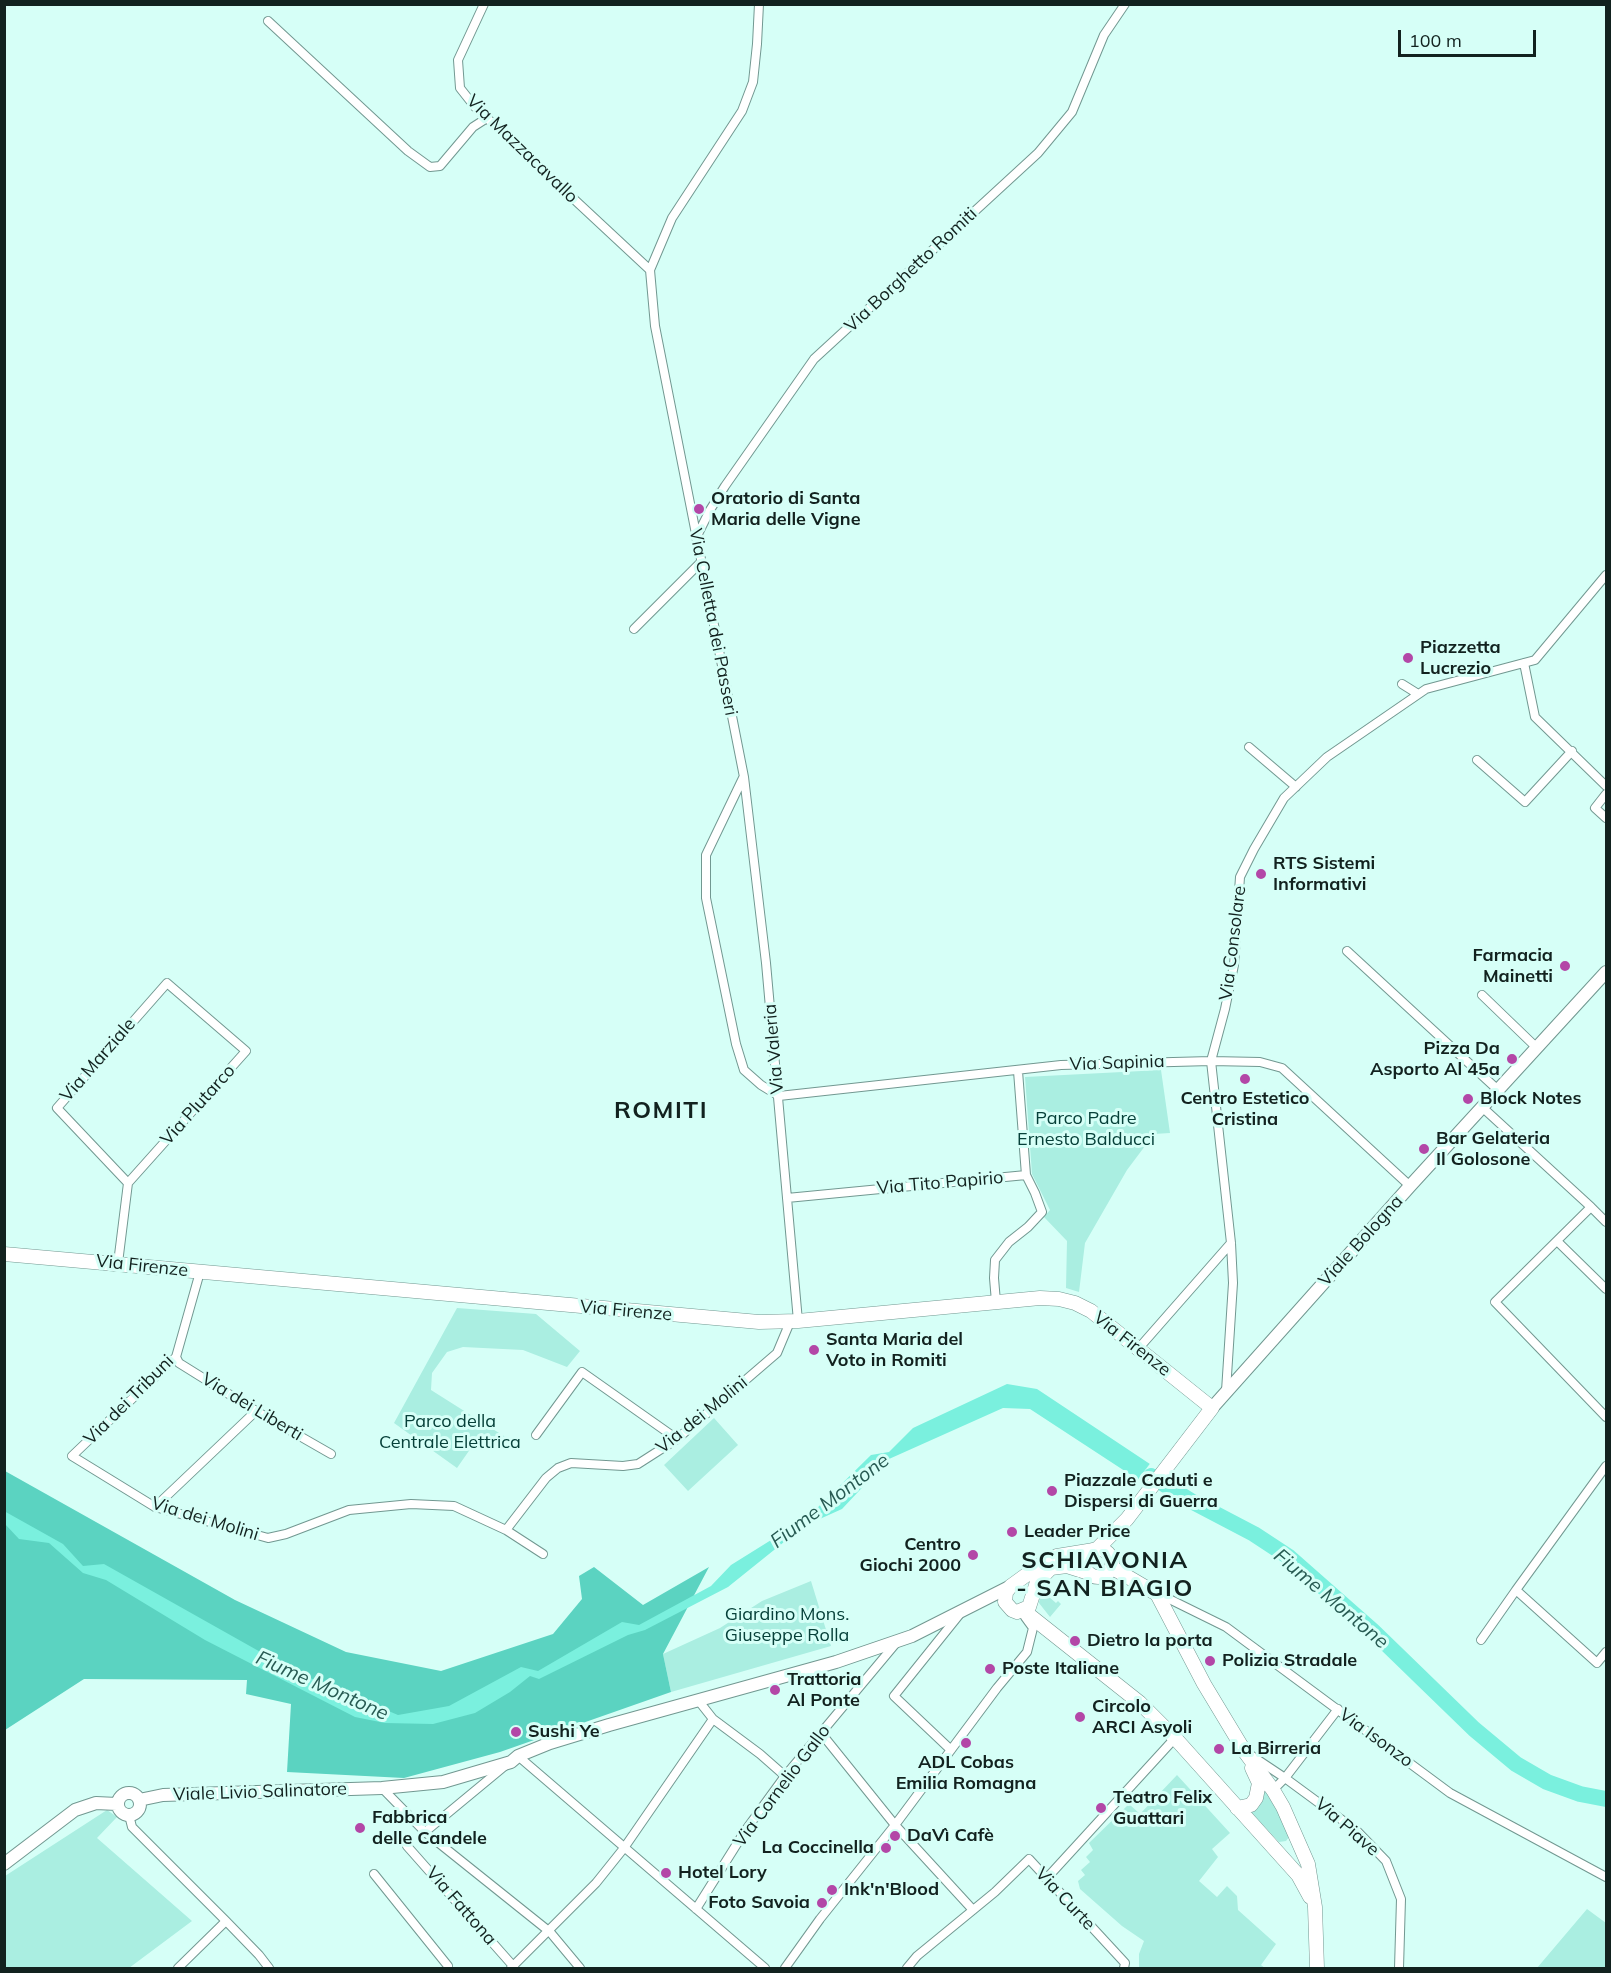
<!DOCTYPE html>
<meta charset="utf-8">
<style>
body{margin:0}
#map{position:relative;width:1611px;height:1973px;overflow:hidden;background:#d6fff7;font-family:Mulish,sans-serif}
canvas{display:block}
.frame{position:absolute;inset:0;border:6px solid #12221f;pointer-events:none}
.scale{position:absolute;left:1398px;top:30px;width:138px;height:27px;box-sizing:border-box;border:3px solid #12221f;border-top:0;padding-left:8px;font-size:18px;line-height:21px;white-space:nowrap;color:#12221f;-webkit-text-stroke:4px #d6fff7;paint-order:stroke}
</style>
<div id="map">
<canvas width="1611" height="1973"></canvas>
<div class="frame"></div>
<div class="scale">100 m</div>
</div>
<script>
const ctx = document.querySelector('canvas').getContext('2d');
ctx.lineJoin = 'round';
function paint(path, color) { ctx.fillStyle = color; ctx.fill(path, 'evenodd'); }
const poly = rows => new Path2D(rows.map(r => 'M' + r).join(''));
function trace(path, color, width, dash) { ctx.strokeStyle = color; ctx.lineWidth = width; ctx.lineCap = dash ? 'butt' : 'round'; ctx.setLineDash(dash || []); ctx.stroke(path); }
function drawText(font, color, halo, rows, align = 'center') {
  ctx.font = font + ' Mulish,sans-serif'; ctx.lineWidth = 6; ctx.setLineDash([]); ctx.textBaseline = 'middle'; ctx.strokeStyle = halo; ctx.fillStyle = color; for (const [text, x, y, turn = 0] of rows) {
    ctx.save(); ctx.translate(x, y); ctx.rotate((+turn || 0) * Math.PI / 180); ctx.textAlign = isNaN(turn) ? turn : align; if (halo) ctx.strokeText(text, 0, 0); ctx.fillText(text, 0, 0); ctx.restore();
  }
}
const green = poly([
 [1161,1070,1170,1133,1154,1134,1127,1170,1085,1243,1079,1292,1066,1288,1067,1241,1044,1217,1050,1210,1032,1174,1025,1077],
 [457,1308,536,1314,580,1351,567,1367,523,1350,463,1347,447,1352,432,1373,431,1390,507,1438,501,1446,480,1435,457,1468,394,1423],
 [714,1418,738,1445,688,1491,664,1465],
 [1048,1578,1045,1588,1048,1596,1056,1603,1058,1601,1061,1604,1050,1617,1039,1603,1041,1587],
 [811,1581,831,1646,671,1692,663,1654,720,1628,762,1601],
 [1177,1775,1230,1833,1212,1849,1218,1857,1199,1881,1217,1897,1227,1886,1237,1896,1238,1910,1276,1944,1261,1965,1265,1968,1139,1968,1139,1954,1144,1941,1122,1926,1080,1889,1078,1881,1085,1875,1081,1870,1090,1862,1086,1857,1093,1850,1089,1843,1129,1804,1140,1814],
 [1262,1784,1282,1819,1289,1837,1286,1841,1279,1842,1249,1810],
 [107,1810,117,1817,97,1838,192,1921,129,1968,5,1968,5,1876],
 [1587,1909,1606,1923,1606,1968,1537,1968]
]);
const forest = poly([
 [5,1471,235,1600,346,1652,441,1671,553,1634,582,1599,579,1576,594,1567,643,1605,709,1567,663,1654,671,1692,500,1752,404,1778,287,1772,291,1704,246,1694,247,1680,84,1679,5,1730]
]);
const water = poly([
 [1007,1384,1037,1389,1174,1480,1163,1496,1030,1409,1003,1408,889,1459,842,1509,813,1522,784,1542,728,1587,645,1630,628,1635,539,1679,530,1676,510,1692,475,1713,433,1724,385,1723,355,1717,205,1640,106,1580,83,1573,49,1543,19,1539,5,1524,4,1511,63,1544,83,1566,104,1564,296,1672,398,1715,449,1706,521,1667,538,1671,622,1622,639,1625,711,1586,731,1565,808,1517,871,1455,889,1452,913,1428]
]);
const pier = poly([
 [1152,1461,1176,1478,1161,1498,1136,1482]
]);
const river = poly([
 [1151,1476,1191,1501,1254,1534,1289,1557,1373,1631,1474,1729,1516,1764,1547,1782,1580,1794,1606,1799]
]);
const street = poly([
 [484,4,458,60,460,88,475,107,650,270],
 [759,4,757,44,753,82,742,111,672,218,650,270,655,326,744,777,766,963,798,1321],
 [268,21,408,151,430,167,440,166,473,127,487,118],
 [696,538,710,510,725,486,814,359,1038,153,1072,112,1104,35,1125,4],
 [634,629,701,562],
 [1524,663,1535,717,1606,786],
 [1402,684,1418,694],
 [1249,747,1296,787],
 [1477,760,1525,802,1572,751],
 [743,778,706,855,706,898,736,1044,744,1070,761,1085,779,1096,1061,1065,1211,1061,1260,1062,1282,1068,1410,1186],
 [1606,794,1595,808,1606,818],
 [1347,951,1498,1090],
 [167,983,246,1051,128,1183,57,1108,167,983],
 [1482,995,1537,1048],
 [1482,1107,1591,1207,1495,1302,1606,1417],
 [787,1198,1026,1175,1018,1071],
 [1591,1207,1606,1222],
 [1557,1241,1606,1289],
 [118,1263,128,1183],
 [200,1272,176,1357,72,1456,155,1507,268,1538,286,1534,349,1510,411,1504,454,1506,506,1530,546,1478,558,1468,571,1463,623,1466,638,1464,677,1439,777,1353,790,1322],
 [996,1302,994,1278,995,1260,1009,1242,1028,1227,1042,1212,1035,1193,1026,1175],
 [1138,1349,1231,1243],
 [176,1357,179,1363,256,1411,331,1454],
 [1226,1391,1233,1283,1231,1243,1211,1061,1225,1009,1234,965,1240,877,1254,849,1284,798,1327,757,1426,689,1535,660,1606,575],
 [536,1435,582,1372,677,1439],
 [1606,1466,1516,1590,1597,1663,1606,1652],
 [155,1507,256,1411],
 [506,1530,543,1554],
 [1157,1593,1226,1627,1450,1793,1606,1877],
 [1481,1640,1516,1590],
 [698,1700,713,1719,760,1754,785,1776],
 [821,1733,895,1825,973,1910],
 [951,1750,894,1696,959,1615],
 [518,1756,765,1968],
 [1252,1756,1285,1778,1357,1831,1386,1861,1401,1899,1399,1968],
 [382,1788,425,1832,550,1932,580,1968],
 [1273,1790,1285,1778,1338,1709],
 [129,1815,132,1827,226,1921,259,1955,269,1968],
 [425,1832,506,1765],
 [407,1846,514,1967],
 [374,1874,448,1966],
 [1046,1879,1175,1738],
 [696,1909,745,1831,785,1776,897,1642],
 [178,1968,226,1921],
 [511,1968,596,1883,624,1848,713,1719],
 [785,1968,820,1919,895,1825,997,1688,1027,1652,1033,1628,1025,1617],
 [907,1968,917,1956,995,1892,1029,1859,1125,1963,1124,1968]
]);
const secondary = poly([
 [1212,1408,1410,1186,1606,972],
 '118 1804a11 11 0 1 1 22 0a11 11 0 1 1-22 0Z',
 [139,1800,163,1795,382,1788,443,1782,511,1762,518,1756,550,1743,609,1725,836,1662,912,1636,1011,1586],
 [4,1864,75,1810,96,1803,117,1804]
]);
const primary = poly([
 [4,1254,759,1322,798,1321,1040,1298,1059,1299,1075,1303,1091,1311,1212,1408,1127,1519,1097,1549],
 '1084 1563a14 14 0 1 1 28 0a14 14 0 1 1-28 0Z',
 [1111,1567,1157,1594,1204,1684,1245,1752,1273,1790,1283,1807,1308,1864,1315,1907,1317,1968],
 [1086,1572,1067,1566,1051,1568,1037,1582,1029,1607,1017,1612,1012,1610,1005,1602,1006,1592,1011,1586,1040,1565,1057,1556,1094,1550],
 [1024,1611,1140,1703,1175,1738,1298,1875,1310,1897],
 [1237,1808,1251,1805,1256,1798,1259,1783,1252,1768]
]);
const markers = [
 [699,509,6,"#b347a7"],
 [1408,658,6,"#b347a7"],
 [1261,874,6,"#b347a7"],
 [1565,966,6,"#b347a7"],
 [1512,1059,6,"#b347a7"],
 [1245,1079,6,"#b347a7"],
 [1468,1099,6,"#b347a7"],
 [1424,1149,6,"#b347a7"],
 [814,1350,6,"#b347a7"],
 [1052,1491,6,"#b347a7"],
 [1012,1532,6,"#b347a7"],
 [973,1555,6,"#b347a7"],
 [1075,1641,6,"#b347a7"],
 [1210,1661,6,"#b347a7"],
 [990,1669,6,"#b347a7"],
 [775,1690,6,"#b347a7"],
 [1080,1717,6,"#b347a7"],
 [516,1732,6,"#b347a7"],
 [966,1743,6,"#b347a7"],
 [1219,1749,6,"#b347a7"],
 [1101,1808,6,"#b347a7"],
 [360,1828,6,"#b347a7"],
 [895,1836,6,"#b347a7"],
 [886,1848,6,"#b347a7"],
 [666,1873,6,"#b347a7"],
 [832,1890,6,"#b347a7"],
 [822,1903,6,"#b347a7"]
];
const streetNames = [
 ["Via Mazzacavallo",522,149,44],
 ["Via Borghetto Romiti",911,270,-43],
 ["Via Celletta dei Passeri",713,622,79],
 ["Via Consolare",1233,943,-83],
 ["Via Valeria",774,1049,-95],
 ["Via Marziale",98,1060,-49],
 ["Via Sapinia",1117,1063,-2],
 ["Via Plutarco",198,1105,-48],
 ["Via Tito Papirio",940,1183,-5],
 ["Viale Bologna",1361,1241,-48],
 ["Via Firenze",142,1266,6],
 ["Via Firenze",626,1311,5],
 ["Via Firenze",1132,1344,38],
 ["Via dei Tribuni",129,1400,-45],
 ["Via dei Liberti",252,1407,31],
 ["Via dei Molini",702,1415,-39],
 ["Via dei Molini",205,1519,17],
 ["Via Isonzo",1376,1738,36],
 ["Via Cornelio Gallo",782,1786,-53],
 ["Viale Livio Salinatore",260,1792,-2],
 ["Via Piave",1347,1827,41],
 ["Via Curte",1065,1899,47],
 ["Via Fattona",461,1906,49]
];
const poiNames = [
 ["Oratorio di Santa",711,499],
 ["Maria delle Vigne",711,520],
 ["Piazzetta",1420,648],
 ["Lucrezio",1420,669],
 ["RTS Sistemi",1273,864],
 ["Informativi",1273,885],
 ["Farmacia",1553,956,"right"],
 ["Mainetti",1553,977,"right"],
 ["Pizza Da",1500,1049,"right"],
 ["Asporto Al 45a",1500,1070,"right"],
 ["Centro Estetico",1245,1099,"center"],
 ["Cristina",1245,1120,"center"],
 ["Block Notes",1480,1099],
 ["Bar Gelateria",1436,1139],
 ["Il Golosone",1436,1160],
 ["Santa Maria del",826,1340],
 ["Voto in Romiti",826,1361],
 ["Piazzale Caduti e",1064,1481],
 ["Dispersi di Guerra",1064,1502],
 ["Leader Price",1024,1532],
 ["Centro",961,1545,"right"],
 ["Giochi 2000",961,1566,"right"],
 ["Dietro la porta",1087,1641],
 ["Polizia Stradale",1222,1661],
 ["Poste Italiane",1002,1669],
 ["Trattoria",787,1680],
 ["Al Ponte",787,1701],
 ["Circolo",1092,1707],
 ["ARCI Asyoli",1092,1728],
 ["Sushi Ye",528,1732],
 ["La Birreria",1231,1749],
 ["ADL Cobas",966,1763,"center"],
 ["Emilia Romagna",966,1784,"center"],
 ["Teatro Felix",1113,1798],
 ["Guattari",1113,1819],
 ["Fabbrica",372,1818],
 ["delle Candele",372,1839],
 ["DaVì Cafè",907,1836],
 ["La Coccinella",874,1848,"right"],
 ["Hotel Lory",678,1873],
 ["Ink'n'Blood",844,1890],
 ["Foto Savoia",810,1903,"right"]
];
const parkNames = [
 ["Parco Padre",1086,1119],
 ["Ernesto Balducci",1086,1140],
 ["Parco della",450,1422],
 ["Centrale Elettrica",450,1443],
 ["Giardino Mons.",787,1615],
 ["Giuseppe Rolla",787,1636]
];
const waterNames = [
 ["Fiume Montone",830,1501,-37],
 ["Fiume Montone",1331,1599,40],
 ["Fiume Montone",322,1686,24]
];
const districtNames = [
 ["ROMITI",661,1111],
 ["SCHIAVONIA",1105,1561],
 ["- SAN BIAGIO",1105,1589]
];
paint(green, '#aaeee1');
paint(forest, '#5bd3c1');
paint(water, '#7af0de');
paint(pier, '#d6fff7');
trace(river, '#7af0de', 16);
trace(street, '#729891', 10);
trace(secondary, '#729891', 14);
trace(primary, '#729891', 15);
trace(street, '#fff', 8);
trace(secondary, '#fff', 12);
trace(primary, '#fff', 14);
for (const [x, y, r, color] of markers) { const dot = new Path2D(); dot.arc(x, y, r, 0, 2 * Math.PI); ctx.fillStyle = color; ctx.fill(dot); trace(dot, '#d6fff7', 2); }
drawText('18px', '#12221f', '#d6fff7', streetNames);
drawText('bold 18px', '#12221f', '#d6fff7', poiNames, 'left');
drawText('18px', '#064039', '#d6fff7', parkNames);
drawText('italic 20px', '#285b53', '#d6fff7', waterNames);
ctx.letterSpacing = '1.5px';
drawText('bold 24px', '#12221f', '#d6fff7', districtNames);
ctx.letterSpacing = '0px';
</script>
